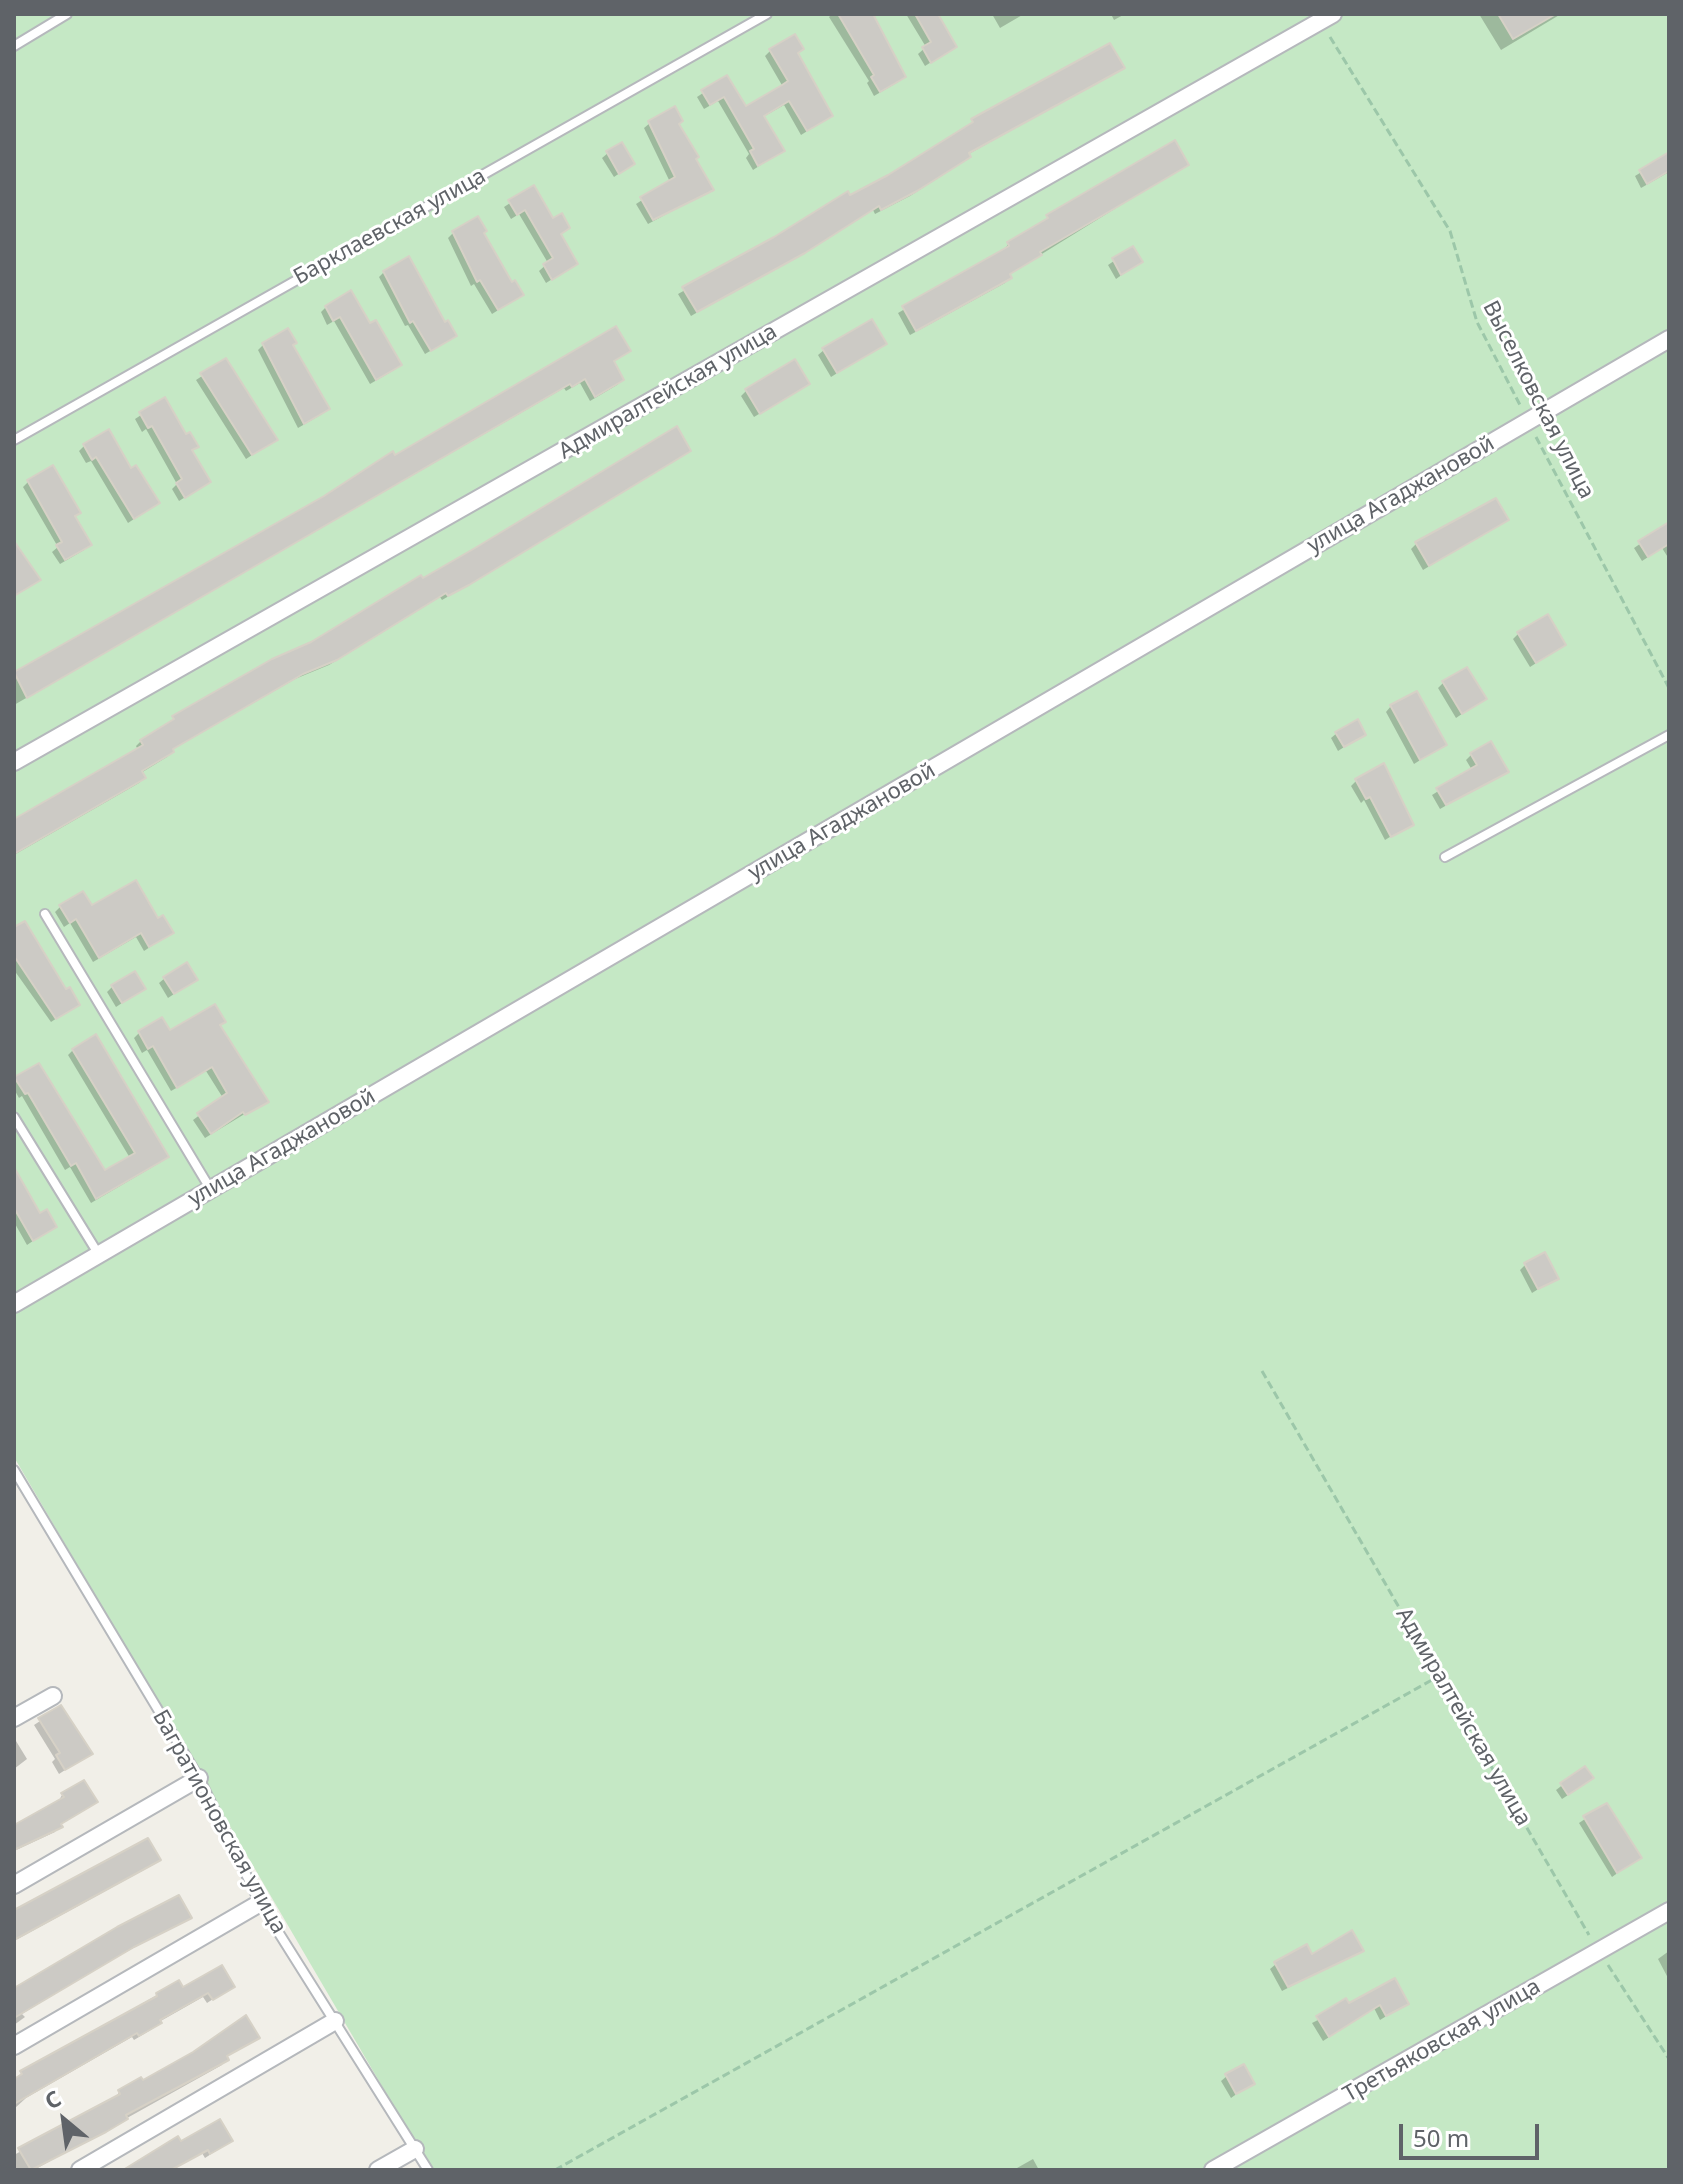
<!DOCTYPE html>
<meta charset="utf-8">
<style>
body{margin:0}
#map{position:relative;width:1683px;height:2184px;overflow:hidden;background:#f1efe8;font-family:"Noto Sans",sans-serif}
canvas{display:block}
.frame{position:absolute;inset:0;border:16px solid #5f6368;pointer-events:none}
.north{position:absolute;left:24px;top:2080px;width:80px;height:80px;-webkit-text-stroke:6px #fff;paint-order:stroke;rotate:331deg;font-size:22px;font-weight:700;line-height:32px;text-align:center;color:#5f6368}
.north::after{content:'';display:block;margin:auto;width:28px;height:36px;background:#5f6368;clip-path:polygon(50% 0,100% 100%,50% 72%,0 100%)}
.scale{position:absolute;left:1399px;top:2124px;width:140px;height:36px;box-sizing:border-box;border:4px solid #5f6368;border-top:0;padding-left:10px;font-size:24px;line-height:28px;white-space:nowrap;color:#5f6368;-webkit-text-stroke:6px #fff;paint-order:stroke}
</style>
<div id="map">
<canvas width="1683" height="2184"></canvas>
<div class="frame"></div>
<div class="north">С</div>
<div class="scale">50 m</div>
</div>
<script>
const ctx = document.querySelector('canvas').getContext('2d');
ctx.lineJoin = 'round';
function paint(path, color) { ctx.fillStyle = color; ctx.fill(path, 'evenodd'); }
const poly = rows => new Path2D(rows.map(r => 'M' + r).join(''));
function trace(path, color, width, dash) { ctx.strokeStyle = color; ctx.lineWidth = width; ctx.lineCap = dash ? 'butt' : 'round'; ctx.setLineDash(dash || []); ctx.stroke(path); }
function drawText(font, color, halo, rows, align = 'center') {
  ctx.font = font + ' "Noto Sans",sans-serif'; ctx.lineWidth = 6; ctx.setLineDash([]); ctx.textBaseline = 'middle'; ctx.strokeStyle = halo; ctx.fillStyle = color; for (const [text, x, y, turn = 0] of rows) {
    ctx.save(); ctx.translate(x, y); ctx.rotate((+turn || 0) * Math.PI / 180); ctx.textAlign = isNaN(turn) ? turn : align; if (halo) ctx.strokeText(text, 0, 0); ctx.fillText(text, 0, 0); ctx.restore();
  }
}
const green = poly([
 [14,14,1669,14,1669,2170,431,2170,14,1457]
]);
const shadow = poly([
 [832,14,870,14,898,82,874,96,867,83,869,81,829,17],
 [906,14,938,14,955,47,925,66,918,54,926,47],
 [992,14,1024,14,1000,28],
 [1111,14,1125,14,1114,20],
 [1479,14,1561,14,1501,50],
 [770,51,797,54,831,116,801,135,784,105,763,117,782,151,753,170,746,158,749,154,718,101,704,109,697,97,727,77,745,109,783,87,765,56],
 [1122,68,967,155,963,162,910,196,875,214,873,210,691,316,678,294,850,198,969,128,973,120],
 [650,123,711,190,648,224,636,204,670,182,644,128],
 [608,153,633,164,614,177,602,158],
 [1669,155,1669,172,1641,188,1635,176],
 [1187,164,1008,275,1005,283,910,335,898,313,1004,251,1008,244,1043,223,1048,217],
 [533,188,576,264,546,283,539,271,548,263,519,214,511,219,504,207],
 [454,232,482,233,511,284,522,295,492,314,474,284,471,286,448,238],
 [1133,248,1140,262,1116,279,1108,265],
 [384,272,449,340,425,354,408,325,405,326,379,277],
 [326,307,369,326,394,370,370,384,334,321,327,325,321,312],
 [885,343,831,377,818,355,824,350],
 [263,345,291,346,327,408,322,414,298,428,258,350],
 [628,351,612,362,622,380,617,385,590,401,580,383,566,391,564,388,14,705,14,673,109,618,394,457],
 [225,361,275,440,246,459,196,380],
 [802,388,754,417,741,396,746,391],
 [164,400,185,437,196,446,191,452,209,482,179,501,172,489,177,484,146,429,142,432,135,419],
 [84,446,130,470,158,503,128,523,91,461,86,463,79,451],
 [689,451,461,589,442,600,440,597,329,665,295,679,171,750,167,757,141,773,144,778,139,783,14,855,14,821,138,750,136,746,141,741,194,706],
 [28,482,73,518,89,544,84,550,60,564,52,552,58,547,23,487],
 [1506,520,1423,570,1411,549,1416,544],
 [1669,524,1669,559,1662,548,1642,561,1634,548],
 [1518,634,1564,645,1530,667,1513,639],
 [1443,683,1484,699,1456,718,1438,688],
 [1391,706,1444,745,1414,764,1386,712],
 [1337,733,1364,734,1338,751,1331,738],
 [1471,755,1506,771,1440,809,1432,795,1472,770,1466,760],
 [1356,781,1411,824,1385,840,1364,800,1361,803,1351,786],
 [60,907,91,908,157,921,171,933,144,951,136,937,93,962,70,923,64,927,55,912],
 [14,929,78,1004,51,1022,14,970],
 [165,978,195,980,168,998,159,983],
 [112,987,143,989,116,1007,107,992],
 [218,1026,266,1101,205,1138,193,1120,223,1098,206,1071,171,1091,147,1050,142,1053,134,1038,139,1033,169,1033],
 [73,1050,161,1162,91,1203,70,1167,65,1170,22,1096,19,1098,14,1089,16,1078,104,1172,130,1158,68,1055],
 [14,1167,40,1215,55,1226,27,1245,14,1222],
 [1525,1265,1556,1278,1532,1293,1520,1270],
 [60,1708,91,1753,59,1774,52,1762,55,1759,34,1725],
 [16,1741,27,1759,14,1769,14,1742],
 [1585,1768,1586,1783,1562,1799,1556,1790],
 [84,1783,95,1802,90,1807,59,1825,55,1832,14,1851,14,1825,58,1802,62,1795],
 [1606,1805,1640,1857,1612,1877,1579,1823],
 [158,1860,153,1865,14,1941,14,1914],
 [190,1917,88,1973,22,2014,25,2017,14,2025,14,1998],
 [1361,1950,1282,1991,1270,1969,1276,1964],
 [1669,1951,1669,1977,1668,1978,1658,1959],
 [233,1986,207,2003,203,1997,159,2022,154,2028,134,2040,132,2037,26,2098,14,2109,14,2081,22,2072,157,1995],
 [1406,2004,1380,2020,1374,2008,1323,2041,1312,2023,1348,2005],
 [257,2037,226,2057,222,2065,34,2170,14,2170,14,2155,115,2099,119,2092],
 [1227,2076,1252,2083,1231,2098,1221,2081],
 [231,2141,205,2158,202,2153,172,2170,127,2170,180,2144],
 [1033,2159,1039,2170,1015,2170,1017,2168]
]);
const building = poly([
 [838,14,873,14,906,77,880,92,871,77,874,75,838,14],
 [915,14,938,14,957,47,931,63,922,47,931,42,915,14],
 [1498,14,1556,14,1513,39,1498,14],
 [795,34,804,49,798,53,833,116,807,131,789,101,764,116,785,151,758,166,750,151,754,149,724,97,710,105,701,90,727,75,746,106,782,85,788,81,769,49,795,34],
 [1110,43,1125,68,969,153,971,157,917,191,881,210,879,206,805,253,697,312,682,287,774,237,848,191,850,195,888,175,973,122,971,119,1110,43],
 [675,106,683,121,679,124,699,157,696,159,714,190,653,220,640,197,675,177,648,121,675,106],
 [1175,140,1189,165,1040,252,1042,255,1010,274,1012,278,916,331,902,306,1009,246,1007,242,1048,218,1046,215,1175,140],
 [622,142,635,164,619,174,606,151,622,142],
 [1669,152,1669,171,1647,184,1639,170,1669,152],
 [534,185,553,218,562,213,570,228,561,234,578,264,552,280,543,264,553,258,525,210,517,215,508,200,534,185],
 [478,216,487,231,484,233,512,282,515,280,524,295,498,310,480,280,477,282,452,231,478,216],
 [1133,246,1143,262,1121,275,1112,258,1133,246],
 [409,256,445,322,448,320,457,336,431,351,413,321,410,323,383,271,409,256],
 [351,290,370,323,376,320,402,365,376,380,340,317,333,321,325,306,351,290],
 [872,319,887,344,837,373,822,348,872,319],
 [616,326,631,351,614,361,624,380,595,397,585,379,572,387,570,384,27,698,14,672,324,496,393,451,395,455,616,326],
 [288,328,297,343,293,345,330,409,304,424,262,343,288,328],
 [226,358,278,440,252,455,200,373,226,358],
 [795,359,810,384,760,414,745,389,795,359],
 [165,397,186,434,190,432,199,447,192,450,211,482,185,498,176,483,182,479,152,426,148,428,139,412,165,397],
 [677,426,691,451,469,585,448,596,446,593,337,660,303,674,173,749,174,752,142,771,146,778,14,854,14,819,143,745,140,740,174,719,172,716,272,659,311,642,421,575,423,578,475,548,677,426],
 [109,429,131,468,136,465,160,503,134,519,96,457,92,460,83,444,109,429],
 [53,465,81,513,75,516,92,545,65,560,56,545,62,542,27,480,53,465],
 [1496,498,1509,520,1429,566,1415,542,1496,498],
 [1669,522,1669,544,1648,557,1638,541,1669,522],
 [14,541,41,580,14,596,14,541],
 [1548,614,1566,645,1536,663,1517,632,1548,614],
 [1467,667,1487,699,1462,714,1442,681,1467,667],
 [1417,691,1447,745,1420,760,1390,705,1417,691],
 [1358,719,1366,735,1344,747,1335,732,1358,719],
 [1491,741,1509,772,1446,805,1436,788,1477,765,1470,753,1491,741],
 [1384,763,1414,825,1391,837,1370,797,1366,799,1355,779,1384,763],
 [136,880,158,918,163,915,174,933,149,947,141,933,99,958,76,919,70,923,59,905,83,891,92,905,136,880],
 [25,921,66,989,70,987,80,1005,56,1019,14,956,14,927,25,921],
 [187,962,198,980,174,994,163,977,187,962],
 [135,971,146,989,122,1003,111,985,135,971],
 [215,1004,226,1022,220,1025,269,1102,245,1115,243,1112,211,1134,197,1113,227,1093,212,1067,177,1088,153,1046,148,1049,138,1031,162,1017,170,1030,215,1004],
 [96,1034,169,1157,96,1199,76,1163,71,1166,28,1093,25,1094,14,1077,39,1063,105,1170,110,1167,135,1153,72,1049,96,1034],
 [14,1167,40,1213,47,1209,57,1227,33,1241,14,1208,14,1167],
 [1545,1252,1559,1279,1538,1289,1524,1263,1545,1252],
 [61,1705,93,1754,65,1770,56,1755,60,1753,38,1718,61,1705],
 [1585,1766,1594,1778,1568,1795,1560,1783,1585,1766],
 [84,1780,98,1802,61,1824,63,1827,14,1850,14,1825,64,1797,61,1793,84,1780],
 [1607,1803,1642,1858,1617,1873,1583,1816,1607,1803],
 [148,1838,161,1860,14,1940,14,1910,148,1838],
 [179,1895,192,1918,134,1947,14,2018,14,1988,117,1927,179,1895],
 [1352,1930,1364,1951,1288,1987,1274,1962,1307,1944,1312,1954,1352,1930],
 [222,1965,235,1987,213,2000,208,1993,160,2020,162,2023,139,2036,137,2033,14,2104,14,2079,22,2074,20,2071,157,1996,156,1993,179,1980,183,1987,222,1965],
 [1395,1978,1409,2004,1386,2016,1380,2005,1329,2037,1316,2016,1346,1998,1349,2003,1395,1978],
 [246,2015,260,2038,227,2056,229,2060,126,2115,128,2119,106,2132,31,2170,18,2148,120,2094,118,2090,141,2077,143,2080,193,2052,246,2015],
 [1244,2064,1255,2084,1236,2094,1225,2074,1244,2064],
 [220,2119,233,2141,210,2154,208,2150,171,2170,123,2170,178,2136,181,2141,220,2119]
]);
const path = poly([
 [1330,37,1450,231,1477,322,1520,405],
 [1536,437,1669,688],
 [1262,1371,1589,1935],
 [1608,1965,1669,2059],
 [555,2170,1439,1676]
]);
const service = poly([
 [14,46,67,14],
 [14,440,767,14],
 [1445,857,1669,735],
 [45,914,211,1190],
 [14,1117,99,1255],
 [14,1470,199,1778,260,1903,428,2170]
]);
const minor = poly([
 [14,762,1333,14],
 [14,1304,1669,339],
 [14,1718,53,1696],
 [14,1885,199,1778],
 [14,2046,260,1903],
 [80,2170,335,2021],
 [378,2170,415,2149],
 [1213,2170,1669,1911]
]);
const streetNames = [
 ["Барклаевская улица",390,227,-29],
 ["Адмиралтейская улица",668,392,-30],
 ["Выселковская улица",1538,400,63],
 ["улица Агаджановой",1401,495,-30],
 ["улица Агаджановой",842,822,-30],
 ["улица Агаджановой",282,1148,-30],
 ["Адмиралтейская улица",1463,1717,60],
 ["Багратионовская улица",219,1822,61],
 ["Третьяковская улица",1442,2041,-30]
];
paint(green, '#c5e8c5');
paint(shadow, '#0003');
paint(building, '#cccac5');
trace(building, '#d6d1c6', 2);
trace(service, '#b5b8bc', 12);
trace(minor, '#b5b8bc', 20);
trace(path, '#9cc7a9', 3, [8, 4]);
trace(service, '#fff', 8);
trace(minor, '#fff', 16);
drawText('22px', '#5f6368', '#fff', streetNames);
</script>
